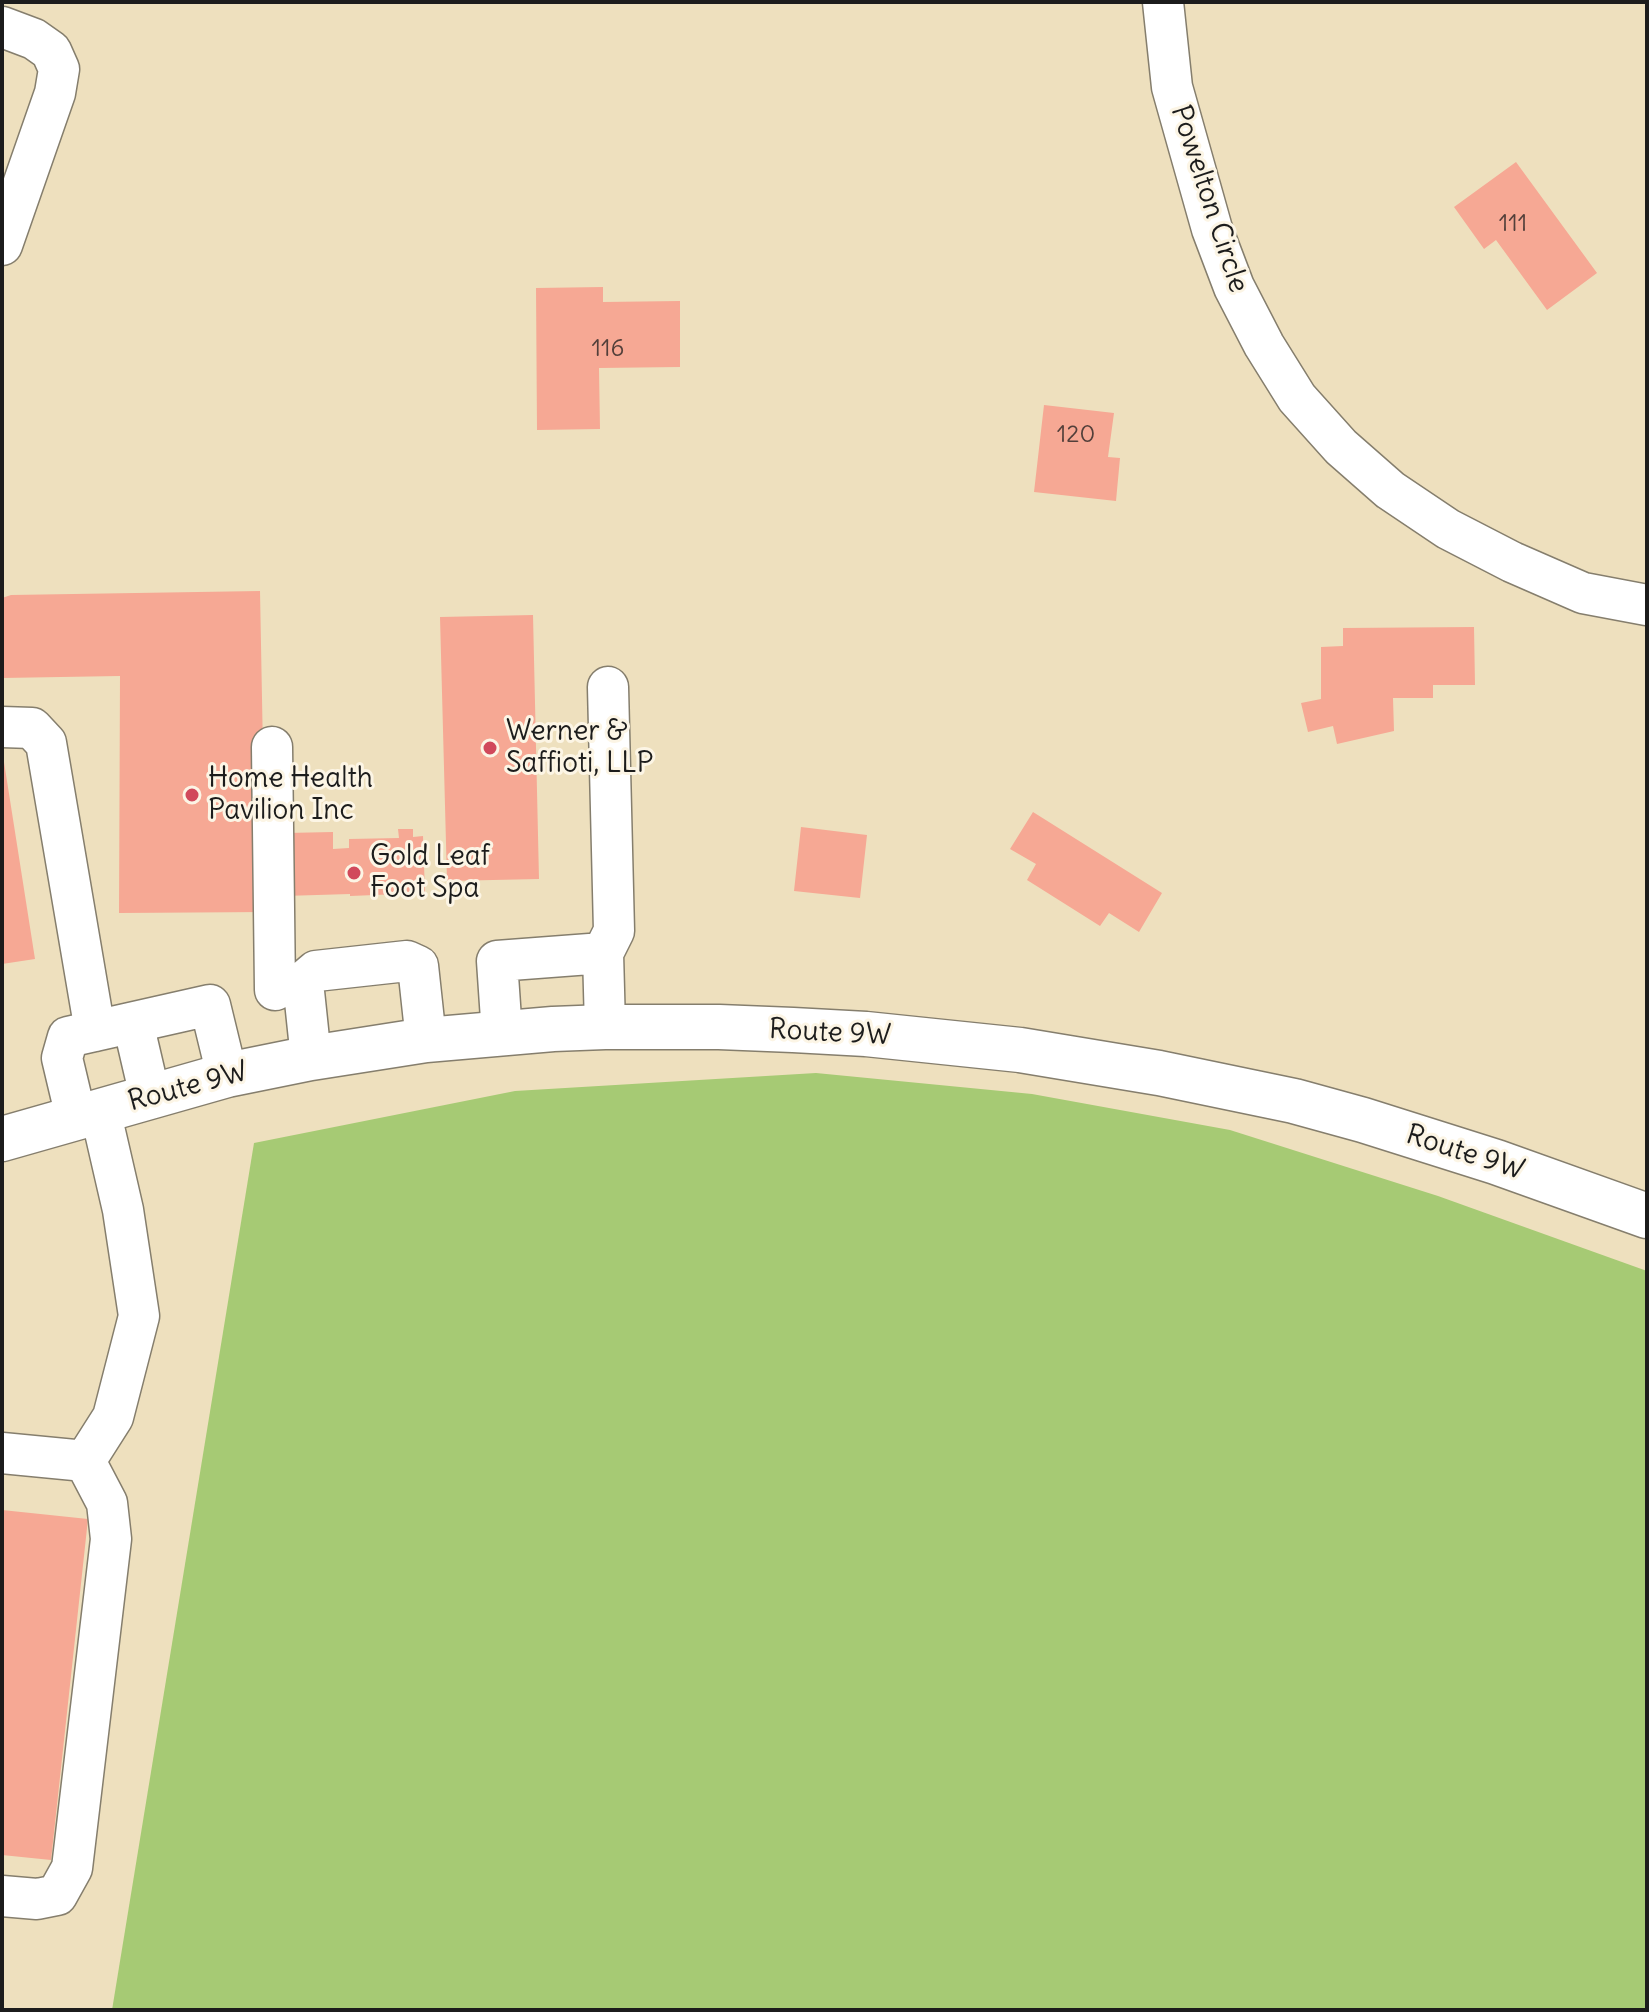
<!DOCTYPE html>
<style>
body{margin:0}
#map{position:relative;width:1649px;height:2012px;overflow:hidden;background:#eee0be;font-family:Delius,sans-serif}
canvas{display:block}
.frame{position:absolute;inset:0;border:4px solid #1c1c1c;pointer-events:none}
</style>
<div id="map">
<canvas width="1649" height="2012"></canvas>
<div class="frame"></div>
</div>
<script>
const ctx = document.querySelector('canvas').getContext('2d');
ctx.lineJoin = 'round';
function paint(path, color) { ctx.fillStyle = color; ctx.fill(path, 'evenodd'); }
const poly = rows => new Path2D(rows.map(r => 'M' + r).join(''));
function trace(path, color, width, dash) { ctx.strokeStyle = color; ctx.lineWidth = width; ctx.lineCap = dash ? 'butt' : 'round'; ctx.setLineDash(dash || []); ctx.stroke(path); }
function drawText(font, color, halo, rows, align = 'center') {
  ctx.font = font + ' Delius,sans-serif'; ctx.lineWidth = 6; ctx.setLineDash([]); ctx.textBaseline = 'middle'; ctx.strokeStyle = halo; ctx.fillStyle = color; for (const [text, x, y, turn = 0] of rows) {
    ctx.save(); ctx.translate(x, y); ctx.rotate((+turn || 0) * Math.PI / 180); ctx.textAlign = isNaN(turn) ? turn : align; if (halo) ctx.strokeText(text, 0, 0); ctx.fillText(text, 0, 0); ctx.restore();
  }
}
const green = poly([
 [816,1073,1032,1094,1230,1130,1438,1196,1647,1271,1647,2010,112,2010,254,1143,515,1091]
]);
const building = poly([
 [1516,162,1597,273,1547,310,1496,240,1484,249,1454,207],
 [603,287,603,302,680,301,680,367,599,368,600,429,537,430,536,288],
 [1044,405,1114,413,1108,457,1120,458,1116,501,1034,492],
 [260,591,266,912,119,913,120,676,2,678,2,598,11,595],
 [533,615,539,879,447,881,440,617],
 [1474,627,1475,685,1433,685,1433,698,1393,698,1394,731,1337,744,1333,726,1308,732,1301,703,1321,699,1321,647,1343,646,1343,628],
 [4,762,35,959,2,964,2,763],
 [1033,812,1162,893,1139,932,1109,913,1100,926,1027,880,1036,864,1010,849],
 [801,827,867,835,860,898,794,891],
 [398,829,413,829,413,837,423,836,425,893,350,896,350,894,284,896,286,833,333,832,333,849,349,848,349,839,399,838],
 [2,1510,88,1519,51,1860,2,1855]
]);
const minor = poly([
 [1163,2,1172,87,1212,229,1234,287,1264,345,1297,398,1341,447,1390,490,1448,529,1512,562,1583,593,1647,605],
 [2,27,34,39,51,51,59,69,55,93,2,245],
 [2,727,32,728,46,743,95,1031],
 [272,747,275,990],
 [133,1023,150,1096],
 [605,1027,603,953,614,931,608,687],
 [502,1034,497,961,603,953],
 [311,1058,303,982,316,971,407,961,418,966,426,1040],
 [76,1117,62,1058,68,1037,210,1005,227,1075],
 [2,1453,85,1461],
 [85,1461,113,1417,139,1316,123,1210,100,1110],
 [2,1896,37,1899,57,1895,72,1868,111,1539,107,1503,85,1461]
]);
const highway = poly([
 [2,1139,227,1075,311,1058,426,1040,553,1029,605,1027,719,1027,793,1030,866,1034,1020,1050,1159,1073,1294,1101,1363,1120,1496,1162,1647,1216]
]);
const markers = [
 [490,748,8,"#d1495b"],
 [192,795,8,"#d1495b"],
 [354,873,8,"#d1495b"]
];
const numberNames = [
 ["111",1513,224],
 ["116",608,349],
 ["120",1076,435]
];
const streetNames = [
 ["Powelton Circle",1209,199,72],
 ["Route 9W",830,1033,3],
 ["Route 9W",188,1087,-15],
 ["Route 9W",1465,1153,18]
];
const poiNames = [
 ["Werner &",506,732],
 ["Saffioti, LLP",506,764],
 ["Home Health",208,779],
 ["Pavilion Inc",208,811],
 ["Gold Leaf",370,857],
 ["Foot Spa",370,889]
];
paint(green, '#a6ca74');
paint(building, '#f6a894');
trace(minor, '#857e6d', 43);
trace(highway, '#857e6d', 47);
trace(minor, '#fff', 40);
trace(highway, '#fff', 44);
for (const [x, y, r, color] of markers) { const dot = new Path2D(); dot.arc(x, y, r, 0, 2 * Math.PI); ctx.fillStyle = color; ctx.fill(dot); trace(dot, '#fcf5e5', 3); }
drawText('24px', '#523f3a', null, numberNames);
drawText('28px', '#1c1c1c', '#fcf5e5', streetNames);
drawText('28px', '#1c1c1c', '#fcf5e5', poiNames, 'left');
</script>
